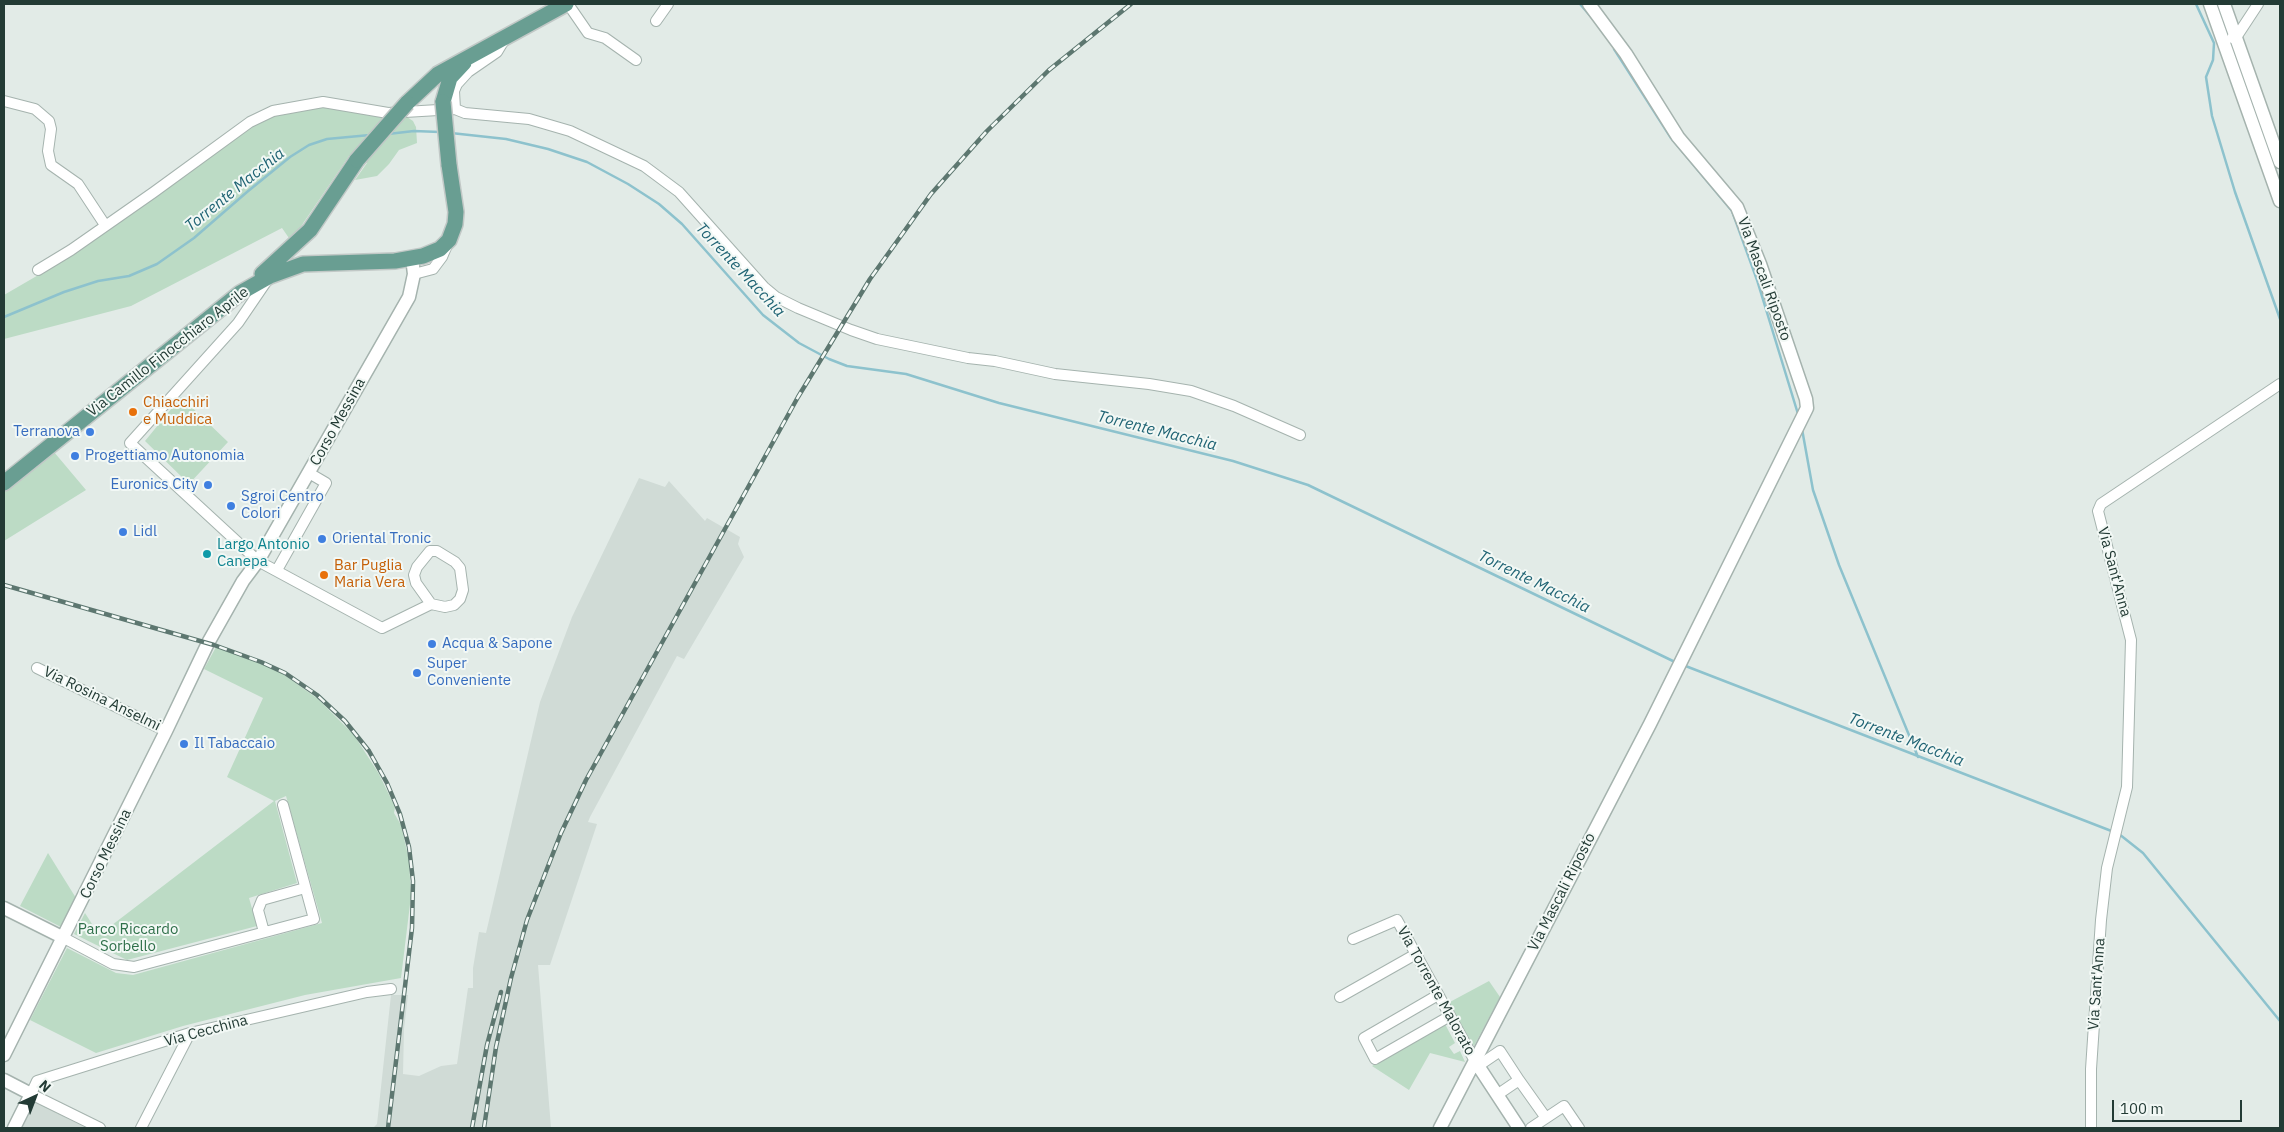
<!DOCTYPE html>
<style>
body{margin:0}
#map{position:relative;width:2284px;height:1132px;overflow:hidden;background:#e2ebe7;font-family:"IBM Plex Sans",sans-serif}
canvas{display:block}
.frame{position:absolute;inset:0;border:5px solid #233b35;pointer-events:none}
.north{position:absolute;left:10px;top:1072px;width:50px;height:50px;-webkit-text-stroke:4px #f2f8f5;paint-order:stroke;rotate:43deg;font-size:14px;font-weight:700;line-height:20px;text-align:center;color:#233b35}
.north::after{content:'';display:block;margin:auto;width:18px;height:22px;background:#233b35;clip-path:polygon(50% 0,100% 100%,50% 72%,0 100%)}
.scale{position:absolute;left:2112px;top:1100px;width:130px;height:22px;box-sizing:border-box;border:2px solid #233b35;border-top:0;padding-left:6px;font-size:15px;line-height:18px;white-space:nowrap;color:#233b35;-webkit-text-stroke:4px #f2f8f5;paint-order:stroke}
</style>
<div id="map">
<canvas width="2284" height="1132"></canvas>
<div class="frame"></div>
<div class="north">N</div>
<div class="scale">100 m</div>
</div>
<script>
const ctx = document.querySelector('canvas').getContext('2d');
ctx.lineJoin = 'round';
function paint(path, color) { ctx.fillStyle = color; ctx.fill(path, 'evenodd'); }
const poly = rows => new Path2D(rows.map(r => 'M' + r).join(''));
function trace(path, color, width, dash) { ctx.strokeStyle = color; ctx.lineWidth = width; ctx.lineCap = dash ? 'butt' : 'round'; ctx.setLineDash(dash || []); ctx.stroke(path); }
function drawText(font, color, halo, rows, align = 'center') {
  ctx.font = font + ' "IBM Plex Sans",sans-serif'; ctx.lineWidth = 4; ctx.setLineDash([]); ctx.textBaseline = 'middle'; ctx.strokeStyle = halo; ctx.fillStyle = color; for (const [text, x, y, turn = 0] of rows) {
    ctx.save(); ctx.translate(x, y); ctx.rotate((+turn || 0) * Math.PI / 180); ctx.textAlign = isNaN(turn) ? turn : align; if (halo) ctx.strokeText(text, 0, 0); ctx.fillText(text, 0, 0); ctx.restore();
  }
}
const built = poly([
 [639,478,665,487,669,481,705,521,707,518,740,537,738,544,744,557,684,659,677,656,590,817,588,822,597,824,550,965,538,965,551,1128,373,1128,377,1124,391,995,408,995,404,1029,403,1074,419,1076,441,1066,457,1064,468,988,473,988,473,968,479,932,486,933,540,702,572,617],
 [35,1102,86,1128,22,1128]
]);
const green = poly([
 [329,105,384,116,407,117,413,121,416,127,417,143,399,150,389,164,377,176,355,180,367,163,349,156,291,241,282,228,131,306,4,339,4,295,47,270,261,119,282,111],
 [181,397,228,442,189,484,145,441],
 [54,452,86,490,4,541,4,492],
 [216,647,261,663,283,674,318,699,354,735,379,774,395,807,394,813,401,825,409,860,411,896,401,978,305,995,183,1026,96,1053,30,1020,67,948,116,973,133,975,322,923,286,796,275,801,297,883,249,898,257,926,127,960,74,934,85,913,99,935,274,801,227,777,263,698,204,669],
 [48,853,76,898,61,927,20,906],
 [1489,981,1500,997,1474,1046,1448,1003],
 [1445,1024,1455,1043,1449,1047,1454,1054,1460,1051,1465,1062,1430,1053,1409,1090,1372,1066]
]);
const stream = poly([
 [1580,4,1592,18],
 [2196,4,2214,43,2213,60,2206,77,2212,116,2235,192,2280,319],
 [1614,49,1671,138,1732,211,1757,280,1798,414],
 [451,133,506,139,548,149,587,162,628,184,659,204,682,224,763,315,799,343,829,359,847,366,906,374,999,403,1233,461,1308,485,1675,662],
 [388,134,414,131,440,132],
 [4,317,64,292,98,281,129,276,157,264,194,238,247,192,290,157,309,145,327,139,370,135],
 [1802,429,1813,490,1839,565,1918,757],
 [1683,665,2114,832],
 [2119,834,2143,853,2280,1021]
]);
const minor = poly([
 [568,4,588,33,605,38,636,60],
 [656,21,668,4],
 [2232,38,2237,36,2258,4],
 [4,101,35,109,49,121,51,129,48,151,51,165,78,184,105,225],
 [455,109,454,91,457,84,468,72,497,52,506,37],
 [38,270,71,250,154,192,250,122,273,111,323,102,388,113,455,109,465,113,529,119,570,131,644,166,679,192,764,287,776,297,798,308,851,330,877,339,968,358,995,361,1055,374,1149,384,1191,391,1234,406,1300,435],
 [414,274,433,269,442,257,448,243],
 [268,279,238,323,130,443,258,561,382,628,431,604],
 [430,551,437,551,455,562,460,568,463,590,460,599,454,605,445,607,431,604,416,583,414,575,417,567,430,551],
 [277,570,326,483,309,473],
 [37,668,166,731],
 [264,932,258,910,262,900,305,888],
 [64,938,113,964,134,967,314,919,283,805],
 [1353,939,1397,920,1475,1061],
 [1438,995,1364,1038,1375,1059,1450,1016],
 [1340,997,1416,954],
 [1478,1066,1500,1051,1519,1080],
 [1497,1095,1519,1080,1546,1118],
 [100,1128,31,1094,37,1081,190,1033,367,992,391,989],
 [141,1128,190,1033],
 [1531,1128,1564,1106,1579,1128],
 [2091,1128,2091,1069,2101,920,2107,868,2127,787,2131,640,2098,511,2101,504,2280,384]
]);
const tertiary = poly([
 [2210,4,2280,201],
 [2224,4,2280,162],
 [4,908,64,938],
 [4,1055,166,731,208,643,243,581,258,561,409,297,414,274,412,258],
 [1475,1061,1519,1128],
 [4,1080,31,1094,14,1128],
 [1440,1128,1650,724,1807,408,1806,399,1760,264,1737,207,1678,137,1626,54,1589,4]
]);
const primary = poly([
 [443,102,450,78,464,63],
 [407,103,438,74,566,4],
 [262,274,310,230,357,160],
 [4,483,240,293,270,276,303,264,395,261,423,256,440,249,449,240,455,224,456,212,449,165]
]);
const rail = poly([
 [4,585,214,645,261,662,285,673,317,695,345,721,369,751,387,783,400,814,409,847,413,881,412,928,388,1128],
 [472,1128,487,1045,501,992],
 [484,1128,496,1047,511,978,527,920,561,833,586,780,798,397,870,279,931,194,987,131,1049,70,1131,4]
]);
const primaryBridge = poly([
 [443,102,449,165],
 [357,160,407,103]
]);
const markers = [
 [133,412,5,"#e8710a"],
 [90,432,5,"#3f7fe0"],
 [75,456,5,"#3f7fe0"],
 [208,485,5,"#3f7fe0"],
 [231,506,5,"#3f7fe0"],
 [123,532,5,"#3f7fe0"],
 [322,539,5,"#3f7fe0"],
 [207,554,5,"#0f9aa8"],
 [324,575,5,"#e8710a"],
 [432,644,5,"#3f7fe0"],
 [417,673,5,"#3f7fe0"],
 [184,744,5,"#3f7fe0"]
];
const streetNames = [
 ["Via Mascali Riposto",1764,279,70],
 ["Via Camillo Finocchiaro Aprile",168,352,-38],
 ["Corso Messina",338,422,-61],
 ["Via Sant'Anna",2114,572,75],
 ["Via Rosina Anselmi",102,699,26],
 ["Corso Messina",106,854,-64],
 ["Via Mascali Riposto",1562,892,-63],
 ["Via Sant'Anna",2097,984,-86],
 ["Via Torrente Malorato",1436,991,61],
 ["Via Cecchina",206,1031,-15]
];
const foodNames = [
 ["Chiacchiri",143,403],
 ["e Muddica",143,420],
 ["Bar Puglia",334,566],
 ["Maria Vera",334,583]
];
const shopNames = [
 ["Terranova",80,432,"right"],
 ["Progettiamo Autonomia",85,456],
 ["Euronics City",198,485,"right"],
 ["Sgroi Centro",241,497],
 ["Colori",241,514],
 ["Lidl",133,532],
 ["Oriental Tronic",332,539],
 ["Acqua & Sapone",442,644],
 ["Super",427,664],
 ["Conveniente",427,681],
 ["Il Tabaccaio",194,744]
];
const cultureNames = [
 ["Largo Antonio",217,545],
 ["Canepa",217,562]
];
const parkNames = [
 ["Parco Riccardo",128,930],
 ["Sorbello",128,947]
];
const waterNames = [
 ["Torrente Macchia",235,190,-39],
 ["Torrente Macchia",740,270,47],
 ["Torrente Macchia",1157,431,14],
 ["Torrente Macchia",1534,582,26],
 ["Torrente Macchia",1906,740,21]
];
paint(built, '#d0dbd6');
paint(green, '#bcdbc5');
trace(stream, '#8dc2cd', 2.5);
trace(minor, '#a5b3ae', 12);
trace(tertiary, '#a5b3ae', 15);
trace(primary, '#c1c8c6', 18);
trace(minor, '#fff', 10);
trace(tertiary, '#fff', 12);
trace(primary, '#699e92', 15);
trace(rail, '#5d7770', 4.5);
trace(rail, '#f2f8f5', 2.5, [8]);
trace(primaryBridge, '#c1c8c6', 18, []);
trace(primaryBridge, '#699e92', 15);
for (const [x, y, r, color] of markers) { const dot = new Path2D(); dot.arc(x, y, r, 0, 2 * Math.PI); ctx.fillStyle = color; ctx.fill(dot); trace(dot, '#f2f8f5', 2); }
drawText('15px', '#233b35', '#f2f8f5', streetNames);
drawText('15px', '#c56008', '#f2f8f5', foodNames, 'left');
drawText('15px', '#366cbe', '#f2f8f5', shopNames, 'left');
drawText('15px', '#0d838f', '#f2f8f5', cultureNames, 'left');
drawText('15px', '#2f704a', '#f2f8f5', parkNames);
drawText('italic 16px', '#206474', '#f2f8f5', waterNames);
</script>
